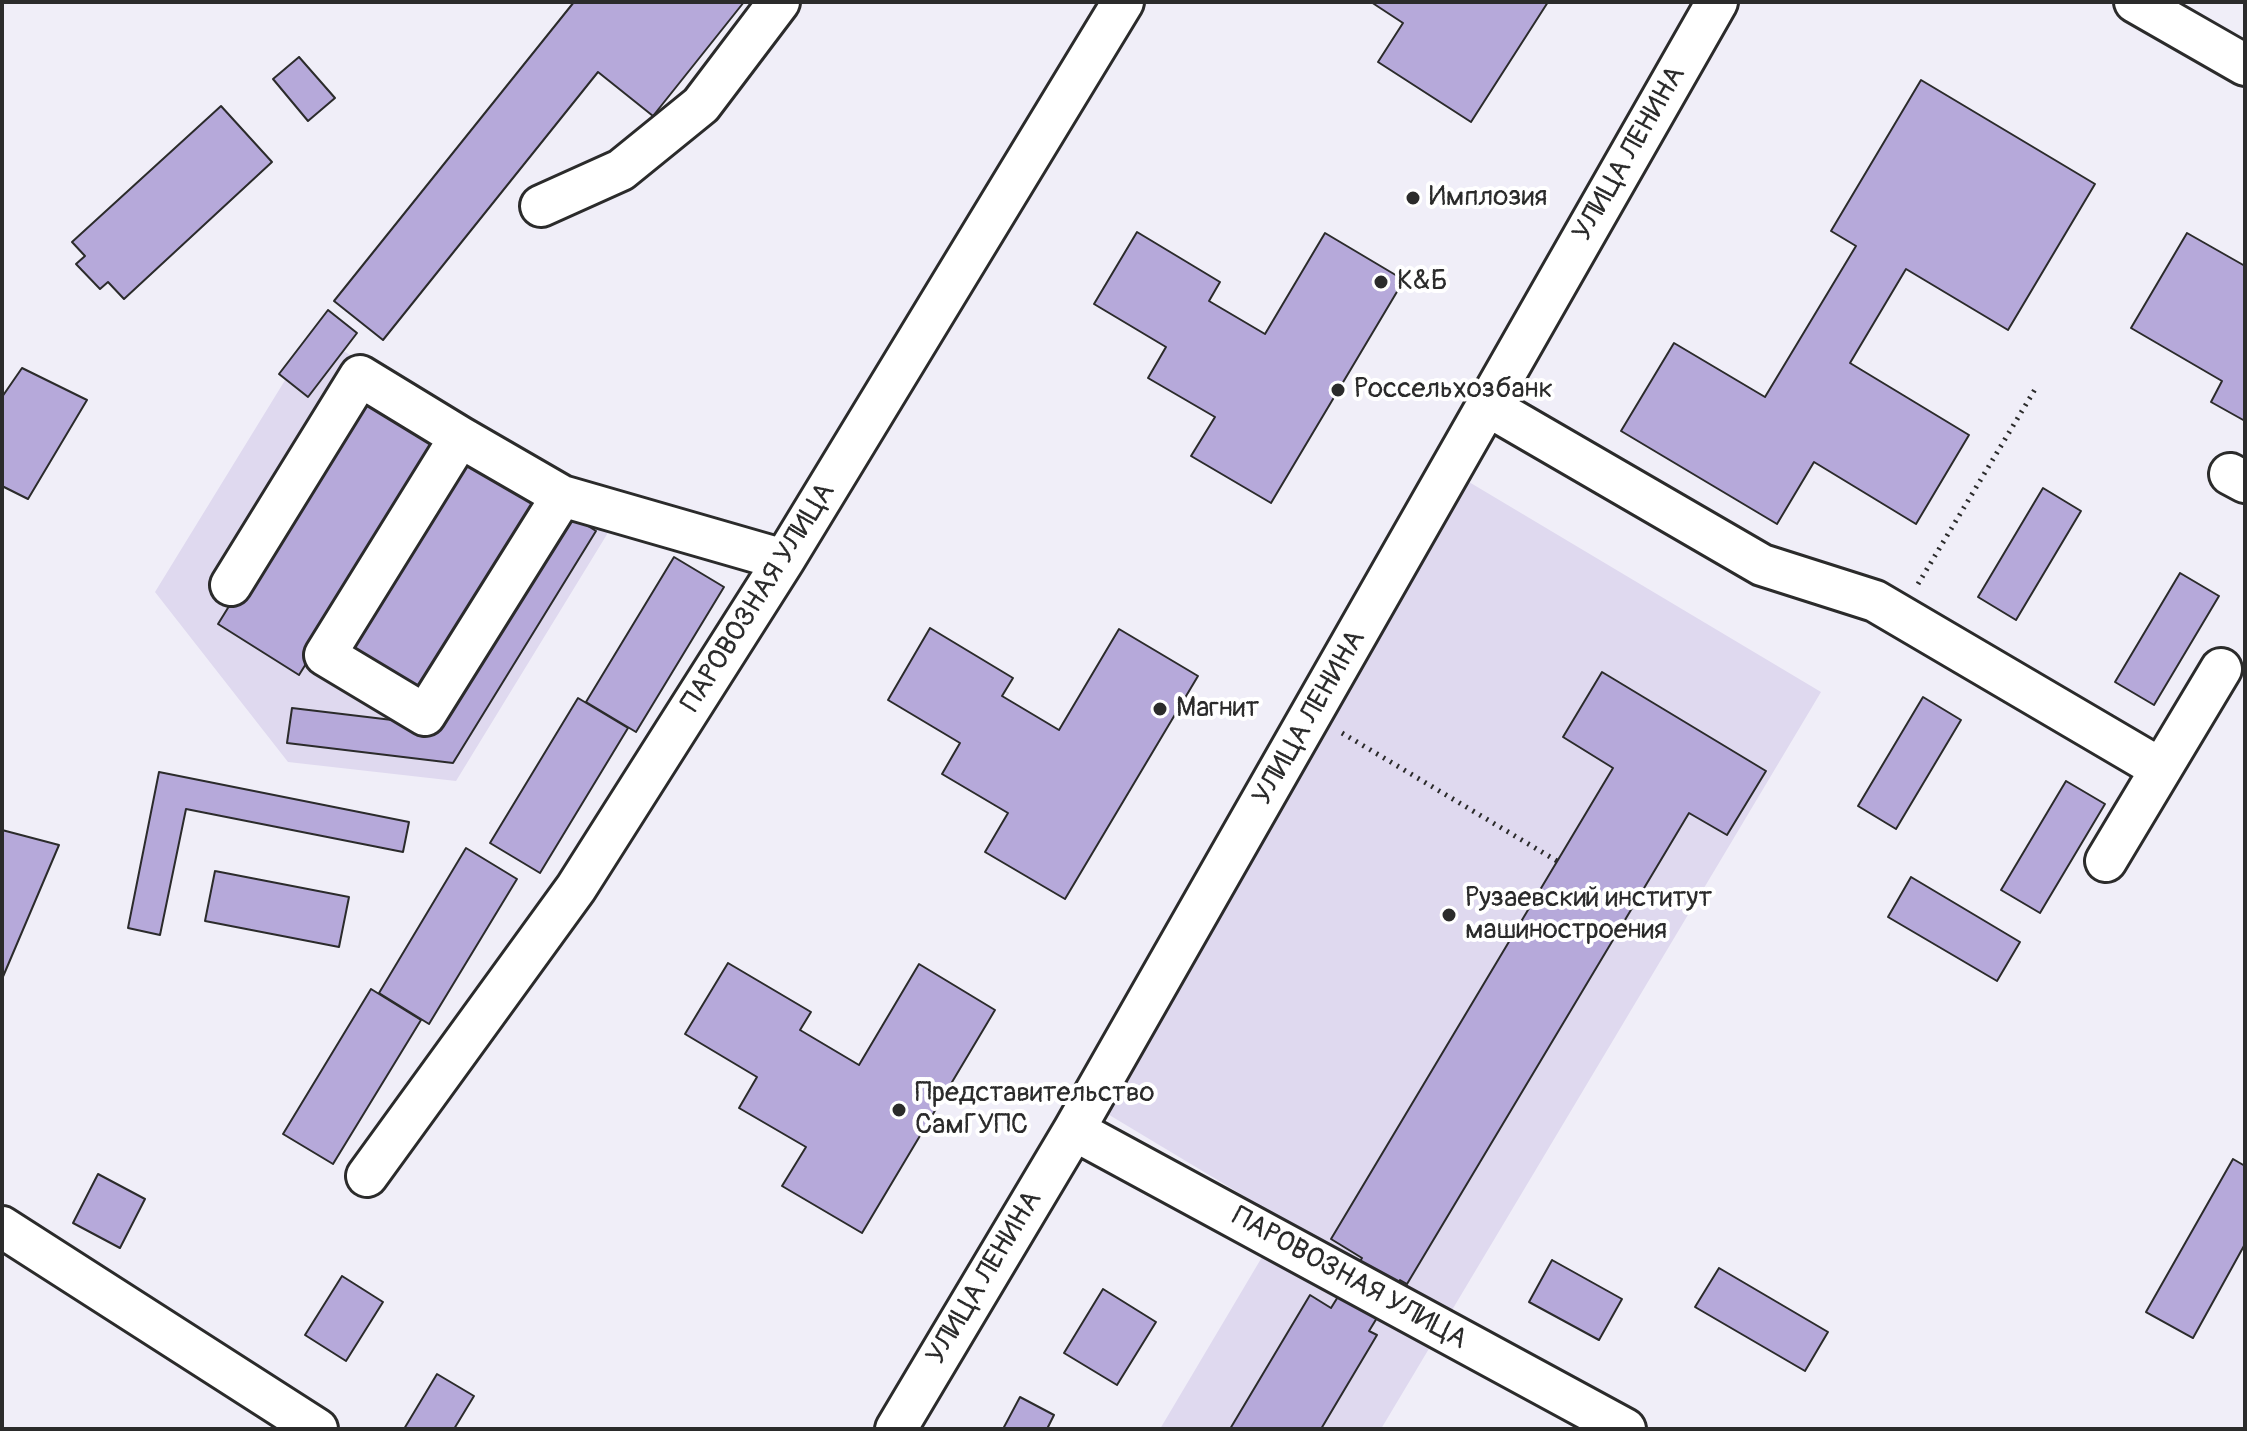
<!DOCTYPE html>
<meta charset="utf-8">
<style>
body{margin:0}
#map{position:relative;width:2247px;height:1431px;overflow:hidden;background:#f0eef8;font-family:Pangolin,sans-serif}
canvas{display:block}
.frame{position:absolute;inset:0;border:4px solid #2b2b2b;pointer-events:none}
</style>
<div id="map">
<canvas width="2247" height="1431"></canvas>
<div class="frame"></div>
</div>
<script>
const ctx = document.querySelector('canvas').getContext('2d');
ctx.lineJoin = 'round';
function paint(path, color) { ctx.fillStyle = color; ctx.fill(path, 'evenodd'); }
const poly = rows => new Path2D(rows.map(r => 'M' + r).join(''));
function trace(path, color, width, dash) { ctx.strokeStyle = color; ctx.lineWidth = width; ctx.lineCap = dash ? 'butt' : 'round'; ctx.setLineDash(dash || []); ctx.stroke(path); }
function drawText(font, color, halo, rows, align = 'center') {
  ctx.font = font + ' Pangolin,sans-serif'; ctx.lineWidth = 8; ctx.setLineDash([]); ctx.textBaseline = 'middle'; ctx.strokeStyle = halo; ctx.fillStyle = color; for (const [text, x, y, turn = 0] of rows) {
    ctx.save(); ctx.translate(x, y); ctx.rotate((+turn || 0) * Math.PI / 180); ctx.textAlign = isNaN(turn) ? turn : align; if (halo) ctx.strokeText(text, 0, 0); ctx.fillText(text, 0, 0); ctx.restore();
  }
}
const built = poly([
 [314,333,617,518,456,781,288,762,155,592],
 [1469,482,1821,692,1381,1429,1160,1429,1284,1220,1096,1107]
]);
const building = poly([
 [574,2,744,2,653,116,598,72,383,340,334,301,574,2],
 [1371,2,1548,2,1471,122,1378,62,1403,23,1371,2],
 [299,57,335,98,308,121,273,79,299,57],
 [1921,80,2095,184,2008,330,1906,269,1850,363,1969,435,1916,524,1814,462,1777,524,1621,431,1674,343,1765,397,1856,246,1831,231,1921,80],
 [221,106,272,162,124,299,108,282,100,289,76,264,85,256,72,242,221,106],
 [1137,232,1220,282,1209,301,1265,334,1325,233,1404,280,1271,503,1191,456,1215,417,1148,378,1166,347,1094,304,1137,232],
 [2187,233,2245,266,2245,421,2211,402,2222,381,2131,328,2187,233],
 [328,310,357,333,308,397,279,374,328,310],
 [22,368,87,400,28,499,2,486,2,397,22,368],
 [364,388,446,439,299,675,218,624,364,388],
 [465,449,547,500,421,703,339,652,465,449],
 [2043,488,2081,511,2016,620,1978,597,2043,488],
 [566,512,596,531,453,763,287,743,292,708,434,725,566,512],
 [674,557,724,587,636,732,586,702,674,557],
 [2180,573,2219,596,2154,705,2115,682,2180,573],
 [930,628,1013,678,1002,696,1059,730,1119,629,1198,676,1065,899,985,852,1008,813,942,774,960,743,888,700,930,628],
 [1602,672,1766,771,1727,835,1689,813,1407,1284,1400,1280,1369,1331,1377,1335,1321,1429,1230,1429,1310,1295,1331,1308,1362,1258,1331,1239,1613,768,1563,737,1602,672],
 [1923,697,1961,720,1896,829,1858,806,1923,697],
 [578,698,628,728,540,873,490,843,578,698],
 [159,772,409,822,403,852,186,809,160,935,128,928,159,772],
 [2066,781,2105,804,2040,913,2001,890,2066,781],
 [2,830,59,845,2,979,2,830],
 [466,848,517,879,429,1024,379,993,466,848],
 [215,871,349,897,339,947,205,921,215,871],
 [1911,877,2020,942,1997,981,1888,917,1911,877],
 [728,963,811,1012,800,1030,859,1065,919,964,995,1010,862,1233,782,1186,806,1147,739,1108,757,1077,685,1034,728,963],
 [371,989,421,1020,333,1164,283,1134,371,989],
 [2233,1159,2245,1166,2245,1244,2193,1338,2146,1312,2233,1159],
 [98,1174,145,1199,120,1248,73,1223,98,1174],
 [1552,1260,1622,1299,1599,1340,1529,1302,1552,1260],
 [1719,1268,1828,1332,1805,1371,1695,1307,1719,1268],
 [342,1276,383,1302,346,1361,305,1335,342,1276],
 [1103,1289,1156,1322,1117,1385,1064,1353,1103,1289],
 [437,1374,474,1396,454,1429,404,1429,437,1374],
 [1020,1397,1054,1415,1047,1429,1003,1429,1020,1397]
]);
const path = poly([
 [1918,584,2037,386],
 [1342,733,1557,861]
]);
const minor = poly([
 [2135,2,2245,65],
 [541,206,621,170,701,105,779,2],
 [1488,406,1762,565,1875,601,2161,769],
 [2230,474,2245,482],
 [562,496,460,437,325,655,425,715,562,496,784,560],
 [231,585,360,376,460,437],
 [2106,861,2221,669],
 [1074,1130,1625,1429],
 [367,1176,576,888,784,560,1123,2],
 [2,1227,317,1429],
 [896,1429,1074,1130,1717,2]
]);
const markers = [
 [1413,198,8,"#2b2b2b"],
 [1381,282,8,"#2b2b2b"],
 [1338,390,8,"#2b2b2b"],
 [1160,709,8,"#2b2b2b"],
 [1449,915,8,"#2b2b2b"],
 [899,1110,8,"#2b2b2b"]
];
const streetNames = [
 ["УЛИЦА ЛЕНИНА",1630,154,-60],
 ["ПАРОВОЗНАЯ УЛИЦА",759,598,-58],
 ["УЛИЦА ЛЕНИНА",1310,718,-60],
 ["УЛИЦА ЛЕНИНА",985,1278,-59],
 ["ПАРОВОЗНАЯ УЛИЦА",1349,1279,29]
];
const poiNames = [
 ["Имплозия",1429,198],
 ["К&Б",1397,282],
 ["Россельхозбанк",1354,390],
 ["Магнит",1176,709],
 ["Рузаевский институт",1465,899],
 ["машиностроения",1465,931],
 ["Представительство",915,1094],
 ["СамГУПС",915,1126]
];
paint(built, '#dfd9ef');
paint(building, '#b6a9da');
trace(building, '#2b2b2b', 2);
trace(minor, '#2b2b2b', 46);
trace(path, '#2b2b2b', 5, [2, 6]);
trace(minor, '#fff', 40);
for (const [x, y, r, color] of markers) { const dot = new Path2D(); dot.arc(x, y, r, 0, 2 * Math.PI); ctx.fillStyle = color; ctx.fill(dot); trace(dot, '#fff', 3); }
drawText('28px', '#2b2b2b', '#fff', streetNames);
drawText('28px', '#2b2b2b', '#fff', poiNames, 'left');
</script>
